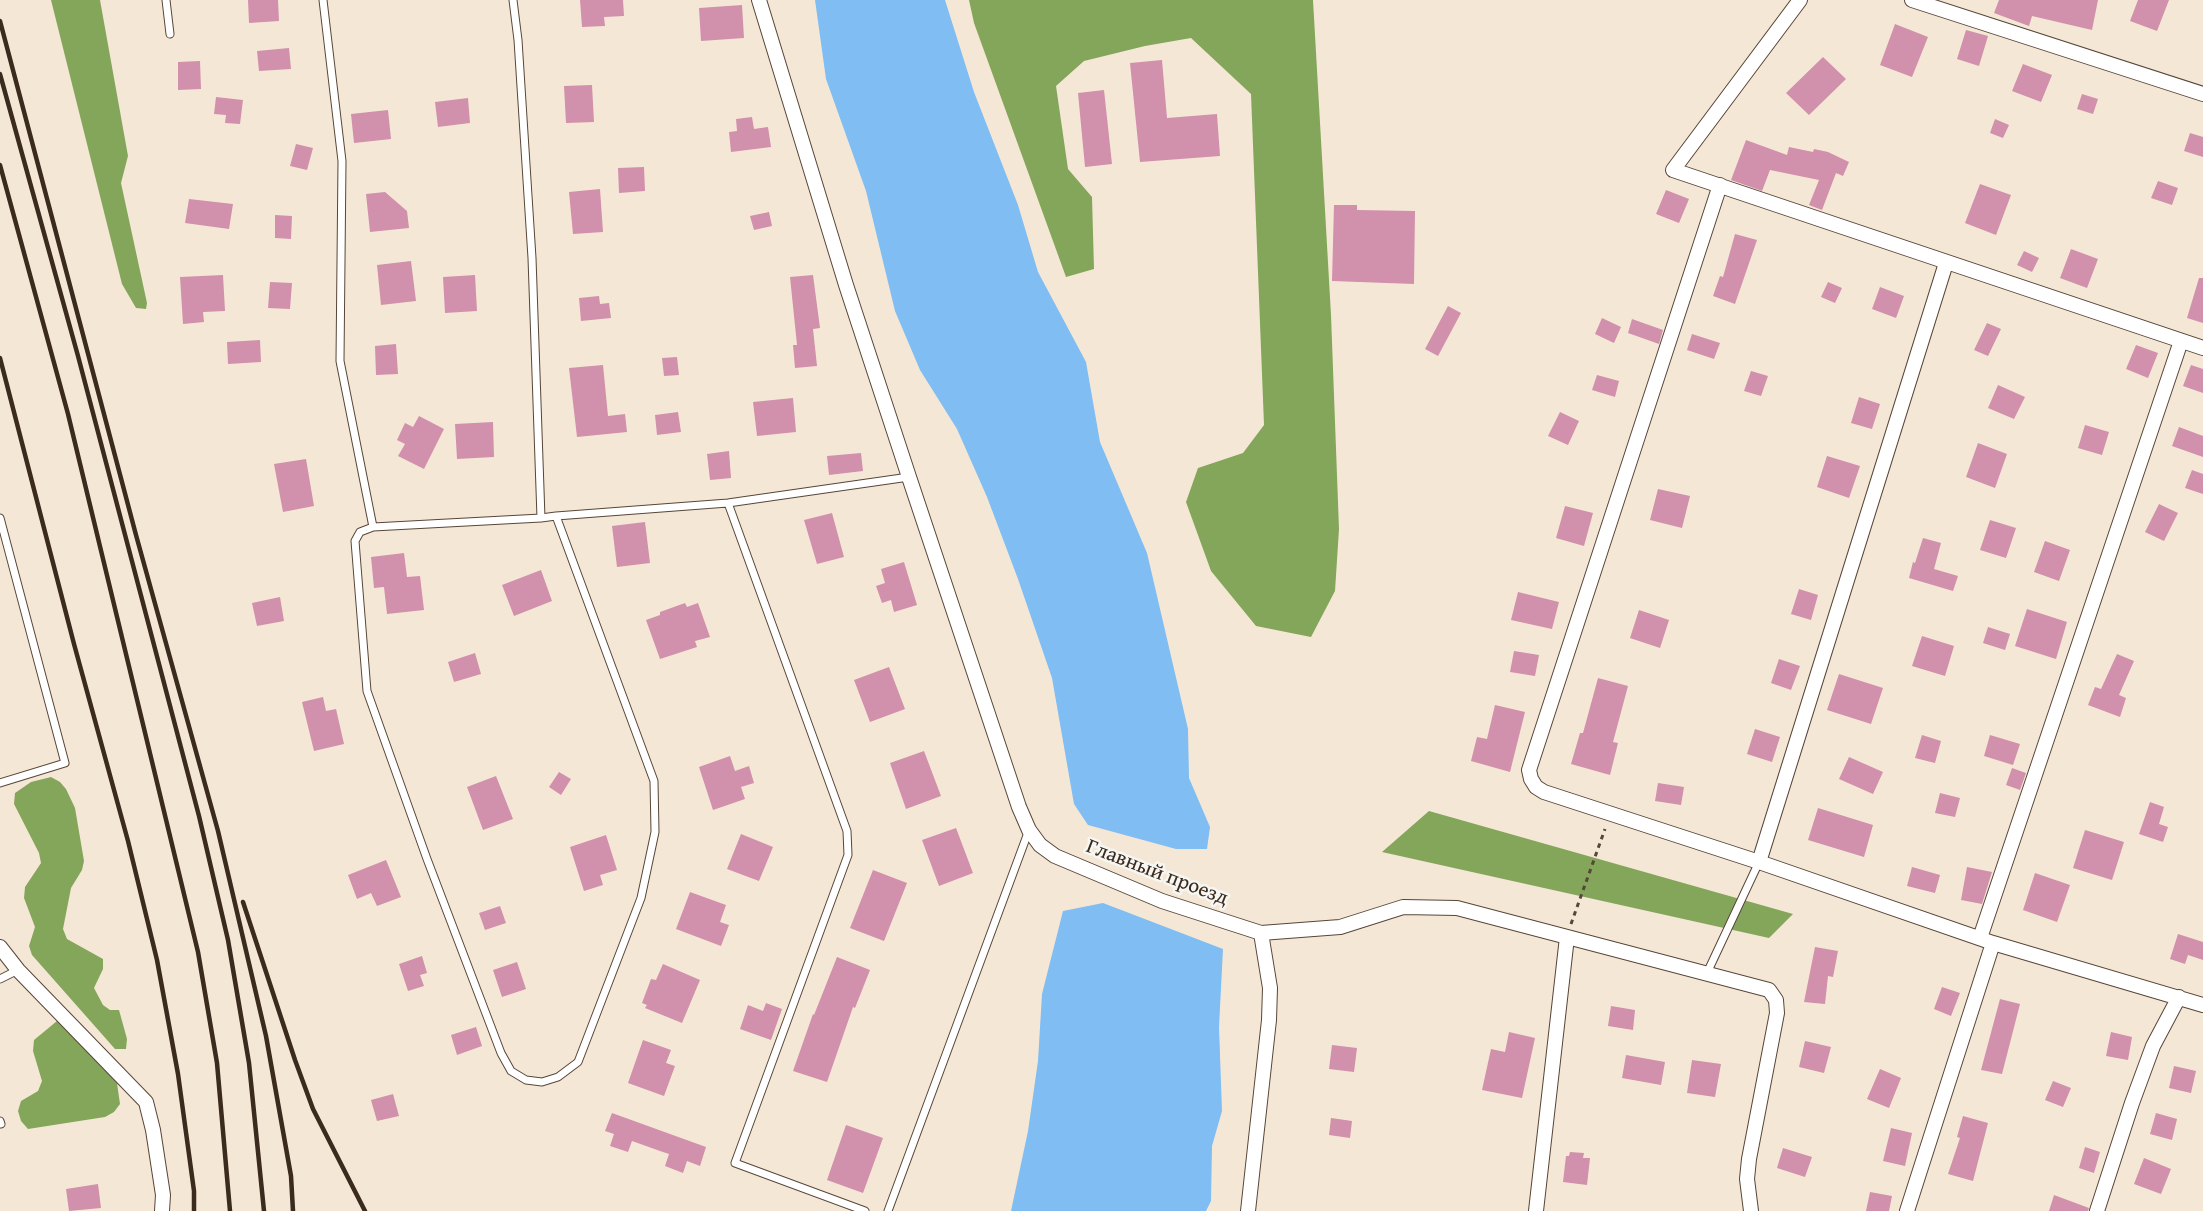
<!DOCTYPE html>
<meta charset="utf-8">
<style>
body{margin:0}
canvas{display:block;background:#f5e7d5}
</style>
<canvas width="2203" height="1211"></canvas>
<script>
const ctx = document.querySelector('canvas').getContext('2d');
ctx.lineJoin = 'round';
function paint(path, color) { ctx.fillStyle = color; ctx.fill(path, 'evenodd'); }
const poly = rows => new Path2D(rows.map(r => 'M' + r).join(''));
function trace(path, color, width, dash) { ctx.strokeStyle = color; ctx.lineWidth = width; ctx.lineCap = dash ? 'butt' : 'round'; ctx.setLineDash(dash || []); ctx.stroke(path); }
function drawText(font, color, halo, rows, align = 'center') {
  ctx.font = font + ' "Gentium Book Plus",serif'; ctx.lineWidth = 5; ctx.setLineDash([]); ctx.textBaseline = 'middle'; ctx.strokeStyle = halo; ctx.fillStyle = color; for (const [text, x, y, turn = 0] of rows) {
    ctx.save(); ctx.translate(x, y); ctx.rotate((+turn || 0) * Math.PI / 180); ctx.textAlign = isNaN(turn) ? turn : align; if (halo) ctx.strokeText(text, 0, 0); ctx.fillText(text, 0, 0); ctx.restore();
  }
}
const forest = poly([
 [51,0,100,0,128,156,121,183,147,303,146,309,136,308,122,284],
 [969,0,1313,0,1331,315,1339,529,1335,591,1311,637,1256,626,1211,571,1186,502,1198,468,1243,453,1264,425,1251,94,1191,38,1145,46,1084,61,1056,86,1068,169,1092,197,1094,269,1066,277,974,23],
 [51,777,60,782,66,789,75,808,84,861,82,870,71,888,63,929,67,939,103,959,103,969,94,988,103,1005,110,1010,119,1010,127,1039,126,1049,115,1049,32,955,29,946,35,927,24,898,25,887,41,863,39,853,14,804,15,793,31,782],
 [1429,811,1793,914,1769,938,1382,852],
 [57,1021,66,1026,117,1083,120,1104,114,1112,105,1117,28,1129,21,1121,18,1111,21,1101,38,1091,42,1081,33,1051,34,1040]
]);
const water = poly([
 [815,0,945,0,974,92,1018,205,1038,272,1086,362,1100,442,1147,553,1188,729,1189,778,1210,827,1207,849,1176,849,1088,825,1074,804,1052,678,1018,579,987,497,957,429,920,370,895,311,866,191,826,79],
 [1103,903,1223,949,1219,1027,1222,1111,1212,1146,1211,1201,1206,1211,1011,1211,1028,1131,1038,1061,1042,994,1063,911]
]);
const building = poly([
 [248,0,278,0,279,21,249,23],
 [580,0,623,0,624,16,604,17,605,26,582,27],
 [1999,0,2098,0,2092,30,2032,16,2029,26,1994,13],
 [2138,0,2169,0,2157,31,2130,21],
 [742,5,744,38,701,41,699,8],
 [1895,24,1928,37,1912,77,1880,65],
 [1966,30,1988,36,1979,66,1957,59],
 [289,48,291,69,259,71,257,51],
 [1823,57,1846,79,1809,115,1786,93],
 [1162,60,1167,118,1217,114,1220,156,1140,162,1130,63],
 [200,61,201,89,178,90,178,62],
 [2023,64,2052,75,2041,102,2012,91],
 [592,85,594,122,566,123,564,86],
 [1104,90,1112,164,1085,167,1078,93],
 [2082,94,2098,99,2093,114,2077,109],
 [216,97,243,100,240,124,225,123,226,115,214,114],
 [468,98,470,123,438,127,435,102],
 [388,110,391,139,354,143,351,114],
 [752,117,754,129,768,127,771,147,731,152,729,132,737,131,736,119],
 [1995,119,2009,125,2003,138,1990,133],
 [2190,133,2203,137,2203,157,2184,151],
 [1746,140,1787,155,1789,147,1813,152,1814,149,1828,152,1849,162,1843,176,1836,173,1822,210,1809,205,1819,180,1770,170,1762,191,1731,180],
 [296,144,313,148,307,170,290,166],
 [644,167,645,191,619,193,618,168],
 [2158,181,2178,188,2172,205,2151,198],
 [1980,184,2011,195,1996,235,1965,223],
 [600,189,603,232,573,234,569,192],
 [1666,190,1689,199,1679,223,1656,214],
 [385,192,407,211,409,228,370,232,366,194],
 [189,199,233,204,229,229,185,223],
 [1334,205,1357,205,1357,210,1415,211,1414,284,1332,281],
 [769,212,772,226,754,230,750,216],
 [275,215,292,216,291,239,275,238],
 [1735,234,1757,240,1735,304,1713,296,1720,276,1723,277],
 [2071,249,2098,259,2087,288,2060,278],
 [2024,251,2039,258,2032,272,2017,265],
 [411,261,416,301,381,305,377,265],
 [223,275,225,311,203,312,204,322,183,324,180,277],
 [475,275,477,311,445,313,443,277],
 [813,275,820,328,813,329,817,366,795,368,793,345,797,345,790,277],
 [2199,278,2203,278,2203,323,2187,318],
 [270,282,292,283,290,309,268,308],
 [1828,282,1842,288,1835,303,1821,297],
 [1880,287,1904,296,1896,318,1872,309],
 [599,296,600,304,609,303,611,318,581,321,579,298],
 [1448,306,1461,313,1438,356,1425,349],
 [1602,318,1621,327,1614,343,1595,334],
 [1632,319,1663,330,1659,344,1628,333],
 [1987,323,2001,329,1988,356,1974,350],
 [1692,334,1720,343,1714,359,1687,350],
 [260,340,261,362,228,364,227,342],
 [396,344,398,374,376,375,375,346],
 [2136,345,2158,353,2148,378,2126,369],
 [677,357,679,375,664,376,662,358],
 [603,365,608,416,625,414,627,432,577,437,569,368],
 [2191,365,2203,369,2203,393,2183,386],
 [1751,371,1768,376,1761,396,1744,391],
 [1597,375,1619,381,1615,397,1592,390],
 [1998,385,2025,397,2014,419,1988,408],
 [1859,397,1880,404,1872,429,1851,423],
 [793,398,796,432,757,436,753,402],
 [678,412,681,432,657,435,655,415],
 [1560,412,1579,421,1568,445,1548,436],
 [419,416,444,429,424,469,398,456,405,444,397,440,405,423,413,427],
 [493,422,494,457,457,459,455,424],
 [2085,425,2109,432,2102,455,2078,448],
 [2179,427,2203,436,2203,457,2172,446],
 [1978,443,2007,454,1995,488,1966,477],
 [729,451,731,478,710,480,707,454],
 [861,453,863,471,829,475,827,456],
 [1827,456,1860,466,1849,498,1817,487],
 [306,459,314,506,283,512,274,464],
 [2192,470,2203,474,2203,494,2185,488],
 [1658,489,1690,496,1682,528,1650,520],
 [2159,504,2178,513,2164,541,2145,532],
 [1565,506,1593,513,1584,546,1556,538],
 [832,513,844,557,817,564,804,520],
 [1990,520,2016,528,2006,558,1980,550],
 [645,522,650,563,617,567,612,526],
 [1923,538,1941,543,1934,569,1958,576,1953,591,1909,578,1913,562,1915,563],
 [2045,541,2070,550,2059,581,2034,572],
 [404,553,407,577,420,576,424,610,387,614,384,587,374,588,371,557],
 [904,562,917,605,894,612,891,600,882,603,876,586,885,583,881,569],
 [541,570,552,601,514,616,502,585],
 [1799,589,1818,595,1811,620,1791,614],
 [1518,592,1559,602,1552,629,1511,620],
 [280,597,284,621,257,626,252,603],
 [685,603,687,607,698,603,710,637,695,641,697,647,660,659,646,620,660,615,660,612],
 [2027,609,2067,622,2056,659,2015,646],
 [1639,610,1669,620,1660,648,1630,638],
 [1988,627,2010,634,2005,650,1983,643],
 [1922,636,1954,646,1945,676,1912,666],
 [1514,651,1539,655,1535,676,1510,672],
 [475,653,481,674,454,682,448,662],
 [2117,654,2134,661,2119,695,2126,698,2120,717,2088,705,2095,687,2101,689],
 [1779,659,1800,666,1791,690,1771,683],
 [889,667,905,709,870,722,854,680],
 [1839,674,1883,688,1871,724,1827,710],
 [1598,678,1628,686,1613,742,1618,743,1610,775,1571,764,1580,733,1583,733],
 [323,697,326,711,336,709,344,744,314,751,302,702],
 [1495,705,1525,712,1510,772,1471,761,1477,737,1487,739],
 [1755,729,1780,737,1772,762,1747,754],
 [1922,735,1941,741,1935,763,1915,758],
 [1990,735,2020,744,2013,765,1984,756],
 [924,751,941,796,906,809,890,763],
 [730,756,735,771,749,766,754,783,741,787,745,799,713,810,699,767],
 [1849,757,1883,772,1873,794,1839,779],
 [2012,768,2026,773,2020,790,2006,785],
 [559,772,571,779,561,795,549,787],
 [496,776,513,819,483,830,467,787],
 [1658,783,1684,787,1681,805,1655,801],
 [1940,793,1960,798,1955,817,1935,813],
 [2150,802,2164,807,2159,824,2168,827,2163,842,2139,834],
 [1818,808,1873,825,1864,857,1808,840],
 [956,828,973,873,939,886,922,840],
 [2085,830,2124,842,2112,880,2073,868],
 [741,834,773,847,759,881,727,869],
 [606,835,617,870,600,875,603,885,584,891,570,847],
 [386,860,401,897,377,906,371,893,357,899,348,875],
 [1912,867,1940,875,1935,893,1907,886],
 [1967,867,1992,872,1982,904,1961,900],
 [873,870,907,883,884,941,850,928],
 [2035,873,2070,885,2057,922,2023,910],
 [690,892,726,905,720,922,729,925,721,946,676,929],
 [500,906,506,923,485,930,479,913],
 [2178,934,2203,942,2203,960,2188,955,2185,964,2170,959],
 [1815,947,1838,951,1833,977,1828,976,1825,1004,1804,1002],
 [422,956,427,973,420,975,424,986,408,991,399,964],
 [837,957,870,970,855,1008,853,1007,827,1082,793,1071,813,1014,814,1015],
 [517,962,526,989,502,997,493,970],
 [663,964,700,980,682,1023,645,1008,647,1005,642,1003,651,979,656,980],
 [1942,987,1960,993,1951,1016,1934,1009],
 [2000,999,2020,1004,2002,1074,1981,1070],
 [766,1003,782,1009,771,1040,740,1029,748,1005,763,1011],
 [1611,1006,1635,1010,1633,1030,1608,1026],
 [476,1027,482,1046,457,1055,451,1035],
 [1509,1032,1535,1038,1522,1098,1482,1090,1491,1049,1505,1052],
 [2111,1032,2132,1037,2128,1060,2106,1056],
 [643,1040,671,1050,666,1063,675,1066,664,1096,628,1083],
 [1805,1041,1831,1047,1824,1073,1799,1067],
 [1332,1045,1357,1048,1354,1072,1329,1069],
 [1626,1055,1665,1062,1661,1085,1622,1078],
 [1692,1060,1721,1064,1715,1097,1687,1093],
 [2174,1066,2196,1071,2191,1093,2169,1088],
 [1880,1069,1901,1078,1889,1108,1867,1099],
 [2053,1081,2071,1088,2063,1107,2045,1100],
 [393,1094,399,1116,377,1121,371,1100],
 [612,1113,706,1147,700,1166,687,1161,683,1173,665,1166,669,1154,660,1151,632,1141,628,1152,610,1146,614,1134,605,1131],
 [2156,1113,2177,1119,2172,1140,2150,1134],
 [1963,1116,1988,1123,1973,1181,1948,1174,1960,1138,1957,1137],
 [1331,1118,1352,1121,1350,1138,1329,1135],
 [846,1125,883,1138,863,1193,827,1180],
 [1891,1128,1912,1133,1905,1166,1883,1161],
 [2085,1147,2100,1152,2094,1173,2079,1168],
 [1783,1148,1812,1157,1805,1177,1777,1168],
 [1570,1152,1584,1153,1583,1158,1590,1158,1587,1185,1563,1182,1566,1156,1569,1156],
 [2144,1158,2171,1169,2161,1194,2134,1184],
 [98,1184,101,1208,69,1211,66,1189],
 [1870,1192,1892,1196,1889,1211,1866,1211],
 [2054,1195,2089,1208,2088,1211,2049,1211]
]);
const path = poly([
 [1571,924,1605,829]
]);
const lane = poly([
 [166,0,170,34],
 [323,0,342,161,340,361,373,527],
 [513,0,518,40,532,258,541,518],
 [728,503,847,831,848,855,735,1163,865,1211],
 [556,516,654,781,655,832,641,898,578,1062,558,1077,542,1082,526,1080,511,1071,501,1053,427,859,367,691,355,541,360,532,373,527,541,518,556,516,728,503,909,477],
 [0,518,65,763,0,783],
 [1707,973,1759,862],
 [0,979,18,970],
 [0,1121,1,1124],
 [888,1211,1029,830]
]);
const street = poly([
 [759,0,846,285,909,477,1019,807,1029,830,1040,845,1055,856,1162,901,1261,933,1340,927,1403,907,1457,908,1769,990,1776,1000,1777,1013,1749,1159,1747,1179,1751,1211],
 [1800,0,1673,170,2203,348],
 [1912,0,2203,94],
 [1720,185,1529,770,1531,779,1536,787,1544,792,1759,862,1993,943,2203,1005],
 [1759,862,1946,263],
 [1980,938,2181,341],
 [0,947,18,970,146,1102,153,1130,163,1195,162,1211],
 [1248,1211,1269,1020,1270,988,1261,933],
 [1536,1211,1567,937],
 [1907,1211,1993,943],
 [2097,1211,2132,1103,2153,1046,2179,997]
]);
const rail = poly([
 [0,21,136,535,218,831,266,1036,291,1176,293,1211],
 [0,74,78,356,199,816,228,940,249,1063,264,1211],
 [0,165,68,414,198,952,217,1063,230,1211],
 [0,358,74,644,128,841,157,960,178,1074,194,1191,194,1211],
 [243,902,295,1060,313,1109,365,1211]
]);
const streetNames = [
 ["Главный проезд",1157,873,21]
];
paint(forest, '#84a65b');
paint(water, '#7fbdf3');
paint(building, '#d190ac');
trace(lane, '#574639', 9);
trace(street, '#574639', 16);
trace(path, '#574639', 3, [4.5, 4.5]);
trace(lane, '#fff', 7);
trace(street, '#fff', 14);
trace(rail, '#3b2a1e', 4.5);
drawText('21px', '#3b2a1e', '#f6f6f2', streetNames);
</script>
